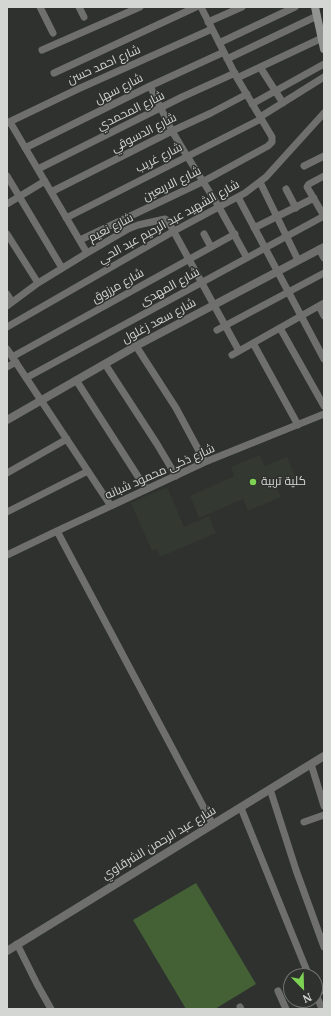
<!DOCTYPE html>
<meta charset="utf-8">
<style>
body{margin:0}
#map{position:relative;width:331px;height:1016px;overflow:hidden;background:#2f312e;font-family:"PT Serif",serif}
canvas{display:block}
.frame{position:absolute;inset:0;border:8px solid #d4d6d4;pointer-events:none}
.north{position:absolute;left:283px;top:968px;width:40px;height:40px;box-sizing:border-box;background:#2f312e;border:1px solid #717370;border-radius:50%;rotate:157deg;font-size:11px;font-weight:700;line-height:16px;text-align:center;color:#d4d6d4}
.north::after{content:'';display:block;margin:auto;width:14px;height:18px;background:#7dd153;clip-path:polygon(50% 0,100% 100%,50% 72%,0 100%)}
</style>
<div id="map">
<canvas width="331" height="1016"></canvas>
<div class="frame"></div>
<div class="north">N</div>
</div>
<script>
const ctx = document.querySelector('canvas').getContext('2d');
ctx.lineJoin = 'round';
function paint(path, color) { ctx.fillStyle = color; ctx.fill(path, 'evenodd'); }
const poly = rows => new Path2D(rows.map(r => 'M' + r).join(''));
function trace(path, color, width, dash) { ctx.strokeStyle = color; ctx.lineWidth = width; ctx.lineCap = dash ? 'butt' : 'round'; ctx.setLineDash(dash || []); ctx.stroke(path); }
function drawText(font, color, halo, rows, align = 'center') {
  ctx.font = font + ' "PT Serif",Cairo,serif'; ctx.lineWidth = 3; ctx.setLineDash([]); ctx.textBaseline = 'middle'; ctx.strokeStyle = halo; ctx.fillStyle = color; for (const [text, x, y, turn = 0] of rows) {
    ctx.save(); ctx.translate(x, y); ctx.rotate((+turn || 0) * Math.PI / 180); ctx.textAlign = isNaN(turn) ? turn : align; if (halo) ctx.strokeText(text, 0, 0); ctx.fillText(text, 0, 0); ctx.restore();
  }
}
const built = poly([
 [260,455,265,466,287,457,296,478,276,486,281,497,248,511,243,499,199,518,190,496,234,476,231,467],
 [167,487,184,527,209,516,216,533,160,557,157,549,152,551,131,503]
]);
const green = poly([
 [196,883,256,984,215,1009,186,1009,133,920]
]);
const minor = poly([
 [40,7,53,33],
 [79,7,84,17],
 [208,22,242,7],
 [219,43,295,7],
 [42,50,140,7],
 [227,59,317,16],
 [260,67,283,103],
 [54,73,196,7],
 [237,78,322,38],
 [150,86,172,131,187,156,219,207,247,258],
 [252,104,324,64],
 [260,117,324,77],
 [10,122,87,253],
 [7,123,78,89,212,29],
 [25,148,150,86,224,52],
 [304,166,324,156],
 [38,169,182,97,235,73],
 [7,176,62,268],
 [324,176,309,184,307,187,324,216],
 [260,182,298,260],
 [286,189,296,208],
 [51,192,172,131,211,113,247,94],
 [238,197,324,359],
 [7,204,45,181],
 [66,218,261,119],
 [254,228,314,198],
 [7,234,38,283],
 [204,234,211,247],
 [80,240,204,181,268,146,272,142,272,137,237,78,201,7],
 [319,249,324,258],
 [7,294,12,302],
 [7,306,38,283,87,253,128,229,138,225,165,219,168,221,239,351],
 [319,306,324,316],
 [7,327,174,231,245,193,266,177,324,113],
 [280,328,324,406],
 [217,330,324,273],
 [253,343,298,425],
 [136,346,176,408,205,462],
 [7,349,111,506],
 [232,355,324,303],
 [12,357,235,234],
 [105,364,157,444,176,476],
 [7,367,16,362],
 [26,378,324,216],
 [76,380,146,489],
 [7,473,67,439],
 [7,512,88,471],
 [57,531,213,825],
 [7,555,57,531,205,462,324,414],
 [311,764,324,806],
 [270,789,296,870,324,947],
 [241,808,309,976],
 [304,822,324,815],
 [17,944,37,984,51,1009],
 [278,991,286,1009],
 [315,992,322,1009],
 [316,993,324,990],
 [240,1007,241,1009]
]);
const tertiary = poly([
 [7,420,136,346,324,247],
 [7,951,324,756]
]);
const secondary = poly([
 [315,7,324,49]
]);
const markers = [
 [253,482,4,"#7dd153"]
];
const streetNames = [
 ["شارع احمد حسن",104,65,-24],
 ["شارع سهل",119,89,-27],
 ["شارع المحمدي",131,111,-26],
 ["شارع الدسوقي",144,133,-27],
 ["شارع غريب",159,158,-27],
 ["شارع الاربعين",172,184,-26],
 ["شارع الشهيد عبد الرحيم عبد الحي",169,222,-29],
 ["شارع نعيم",111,228,-27],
 ["شارع مرزوق",118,286,-29],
 ["شارع المهدى",170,287,-29],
 ["شارع سعد زغلول",159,321,-28],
 ["شارع ذكى محمود شبانه",160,472,-24],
 ["شارع عبد الرحمن الشرقاوي",159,843,-31]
];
const poiNames = [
 ["كلية تربية",261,482]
];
paint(built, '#333930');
paint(green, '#436135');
trace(minor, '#6f706e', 7);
trace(tertiary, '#6f706e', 8);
trace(secondary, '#929491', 8);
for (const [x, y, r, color] of markers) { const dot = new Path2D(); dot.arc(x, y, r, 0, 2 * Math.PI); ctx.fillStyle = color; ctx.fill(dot); trace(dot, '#2f312e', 1.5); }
drawText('12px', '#d4d6d4', '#2f312e', streetNames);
drawText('12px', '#d4d6d4', '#2f312e', poiNames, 'left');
</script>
